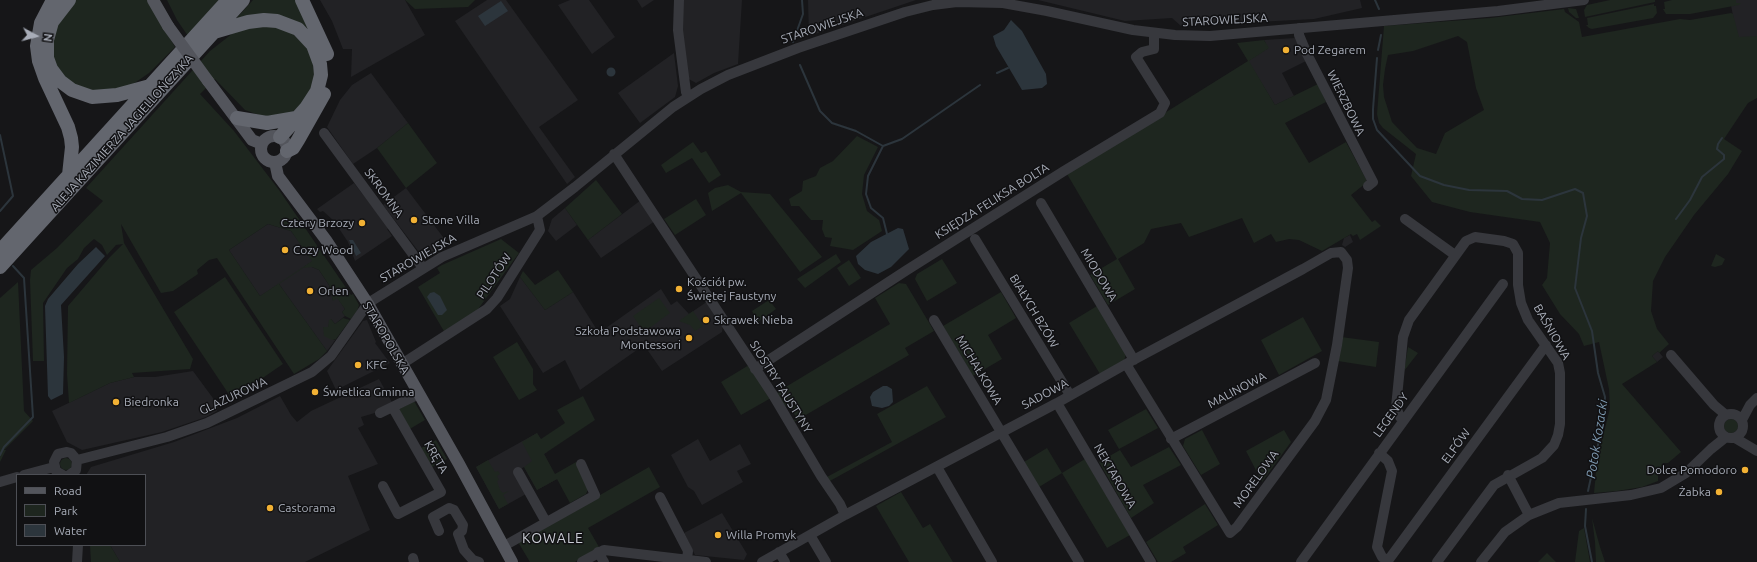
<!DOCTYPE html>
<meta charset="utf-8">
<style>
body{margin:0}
#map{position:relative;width:1757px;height:562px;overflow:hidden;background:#161618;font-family:Ubuntu,sans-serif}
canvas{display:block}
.legend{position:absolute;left:16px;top:474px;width:130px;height:72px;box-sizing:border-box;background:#111113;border:1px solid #4d4f55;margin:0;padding:5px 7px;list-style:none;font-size:12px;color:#a8adb8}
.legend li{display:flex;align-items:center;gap:8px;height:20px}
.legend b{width:20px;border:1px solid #4d4f55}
.north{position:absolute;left:16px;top:16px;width:40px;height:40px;-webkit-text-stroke:3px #111113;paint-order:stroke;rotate:97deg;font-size:11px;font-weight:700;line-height:16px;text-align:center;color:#a8adb8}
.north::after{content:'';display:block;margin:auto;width:14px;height:18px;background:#a8adb8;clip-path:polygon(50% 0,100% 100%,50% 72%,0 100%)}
</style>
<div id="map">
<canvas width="1757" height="562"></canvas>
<ul class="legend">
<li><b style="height:5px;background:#53555c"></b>Road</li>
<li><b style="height:11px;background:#1e261f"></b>Park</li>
<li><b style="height:11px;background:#2c353c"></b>Water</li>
</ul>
<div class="north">N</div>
</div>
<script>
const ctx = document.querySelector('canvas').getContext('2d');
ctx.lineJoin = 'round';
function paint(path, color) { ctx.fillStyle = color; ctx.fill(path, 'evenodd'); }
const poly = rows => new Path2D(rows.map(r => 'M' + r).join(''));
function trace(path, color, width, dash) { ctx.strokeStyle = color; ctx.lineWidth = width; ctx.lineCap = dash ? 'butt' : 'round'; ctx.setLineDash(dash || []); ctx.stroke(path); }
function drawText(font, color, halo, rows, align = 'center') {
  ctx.font = font + ' Ubuntu,sans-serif'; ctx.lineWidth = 3; ctx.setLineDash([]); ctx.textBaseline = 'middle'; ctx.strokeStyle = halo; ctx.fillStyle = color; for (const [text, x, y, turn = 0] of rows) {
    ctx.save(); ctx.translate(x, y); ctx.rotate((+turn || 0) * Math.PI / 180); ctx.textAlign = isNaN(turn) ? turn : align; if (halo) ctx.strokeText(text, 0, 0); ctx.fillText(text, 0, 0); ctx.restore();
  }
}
const built = poly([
 [320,0,405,0,425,35,351,77,352,49,343,49,332,21],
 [487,0,506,0,578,100,539,127,575,177,567,184,455,21],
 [570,0,589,0,615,37,592,54,558,5],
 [637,0,654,0,642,8],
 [683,0,742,0,738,64,714,73,696,83,687,78,681,20],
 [808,0,916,0,809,36],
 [1038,0,1360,0,1362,8,1314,19,1181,26,1172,18,1125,21],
 [1730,0,1757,0,1757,37,1738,42],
 [1295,38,1306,61,1282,73,1294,96,1275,105,1248,61,1268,48,1264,40],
 [674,53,678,86,675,97,640,123,618,93],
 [371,73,408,123,377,148,353,164,327,127,340,100,352,85],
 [354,183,389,228,387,229,392,236,355,261,348,242,334,221,323,211,320,212,317,209],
 [406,188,449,245,431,257,429,255,422,256,383,205],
 [641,200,655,221,601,258,588,240],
 [565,208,577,225,556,241,548,231,552,219],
 [268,224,291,231,313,261,304,267,312,267,319,270,329,285,333,300,337,297,345,309,342,312,345,316,335,324,331,319,328,327,325,329,323,327,334,340,336,339,327,351,279,284,260,296,229,250],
 [1350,235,1353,242,1345,247,1342,245,1344,238],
 [520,277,545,310,573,292,599,333,661,289,671,305,677,301,689,314,708,301,723,325,722,332,662,371,644,345,580,390,565,360,543,373,500,306,510,299],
 [367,320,376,342,375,343,390,363,336,390,327,371,363,321],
 [1658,351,1663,357,1657,362,1652,356],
 [193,371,218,405,217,411,206,417,162,432,82,450,67,442,52,411,110,383,134,377,155,377],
 [379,379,393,404,378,412,361,417,364,425,358,428,378,464,348,476,370,530,305,562,120,562,110,545,145,545,145,475,86,475,91,467,174,442,237,418,280,396,291,415,297,422,311,411],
 [537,433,547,452,544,454,557,479,537,490,524,467,515,473,526,494,499,509,476,467],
 [698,439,710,461,740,444,751,464,737,471,743,482,702,505,694,491,688,487,671,455],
 [722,513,747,554,744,560,695,555,684,533]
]);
const green = poly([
 [73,0,147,0,175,47,149,73,126,89,85,92,58,73,50,46,53,30],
 [167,0,219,0,188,36,177,20],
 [253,0,299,0,318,42,301,25,232,23],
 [405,0,475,0,468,7,415,9],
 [1610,0,1655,0,1655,2,1585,17,1584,10,1587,5],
 [1672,0,1736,0,1736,3,1741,3,1739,5,1690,14,1666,14,1663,9,1665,9,1664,2],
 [1654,4,1654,6,1656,6,1657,13,1653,18,1592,29,1589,28,1586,25,1588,25,1587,18],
 [1568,8,1576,9,1579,18,1576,18,1569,12],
 [1564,9,1565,12,1579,22,1582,37,1680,19,1690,20,1731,13,1733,14,1739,37,1757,36,1757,98,1748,103,1724,139,1742,151,1728,174,1694,215,1665,257,1653,281,1651,311,1657,329,1669,344,1659,353,1658,351,1652,356,1657,362,1622,384,1681,452,1668,463,1663,463,1658,476,1658,481,1642,487,1617,491,1594,493,1597,461,1610,408,1609,389,1599,342,1584,346,1579,334,1560,314,1542,285,1547,278,1550,243,1540,222,1470,212,1432,202,1411,176,1416,154,1383,128,1379,123,1377,114,1384,26,1490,18],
 [1458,36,1467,42,1476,88,1484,110,1445,133,1436,154,1417,148,1392,122,1384,97,1383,85,1385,69,1388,55,1413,51],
 [266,25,288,29,311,51,315,79,307,98,291,114,270,119,245,110,215,79,200,94,234,131,279,190,351,295,353,294,359,305,357,311,351,319,345,316,342,312,345,309,337,298,333,301,329,285,319,270,312,267,303,268,279,284,327,351,319,359,294,374,217,258,209,260,197,270,198,274,173,291,161,293,121,224,124,243,193,359,190,369,132,373,134,377,110,383,69,403,67,374,68,306,109,258,123,244,116,245,107,255,102,245,94,239,84,248,78,259,67,268,43,303,44,361,33,361,30,280,31,270,57,248,103,201,86,188,210,51,233,33,244,29],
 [268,224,291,231,312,261,260,296,229,250],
 [1264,40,1269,48,1249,61,1275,105,1318,84,1326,102,1285,123,1309,163,1346,142,1366,179,1366,183,1351,195,1372,222,1375,220,1381,226,1360,240,1357,234,1353,236,1351,234,1322,251,1299,240,1289,239,1276,242,1271,234,1254,243,1242,218,1189,237,1181,223,1151,229,1144,243,1118,259,1135,289,1108,305,1090,275,1117,259,1067,174,1248,61,1237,43],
 [408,123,437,163,406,188,377,148],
 [857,136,878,147,864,175,862,194,867,211,879,220,882,231,853,250,830,246,832,238,825,237,822,229,823,220,811,220,799,206,791,206,789,199,802,191,803,181,816,176,820,168,833,161],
 [693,142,701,153,706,151,721,175,709,183,692,158,666,173,661,165],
 [596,180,622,214,588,240,565,208],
 [728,185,741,192,770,194,822,257,800,272,741,193,712,211,708,193,715,188],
 [696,199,706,215,675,235,664,219],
 [501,239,519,253,476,312,445,333,418,287,440,273,437,268,442,265],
 [836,254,841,262,805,288,797,279],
 [1716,254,1725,259,1722,265,1715,267,1711,266],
 [942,259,957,283,927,301,915,279,917,274],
 [849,260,861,278,849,286,837,268],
 [558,270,573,292,545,310,520,277,523,271,535,285],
 [225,277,283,364,232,399,174,312],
 [18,282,24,411,33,421,4,450,6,450,0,462,0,298],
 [899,283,906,284,934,331,905,348,909,355,792,423,796,417,791,408,781,404,774,394,890,324,875,298],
 [1001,292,1016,318,988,335,1002,359,973,376,943,326],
 [659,298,670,313,644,332,633,316],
 [769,300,776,309,758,322,752,311],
 [1097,306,1126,354,1124,361,1100,374,1069,323],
 [693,311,703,326,695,331,690,325,679,321],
 [1303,317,1322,351,1279,375,1261,340],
 [343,318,350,320,336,339,332,340,324,336,323,327,328,327,329,320,331,319,335,324],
 [1341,337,1379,342,1376,367,1338,361],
 [517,342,533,369,533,384,537,390,519,400,493,357],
 [1408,347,1418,353,1404,371],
 [749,365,771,398,741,415,721,382],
 [927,386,946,417,828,482,825,478,892,442,877,414],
 [583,396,595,420,544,454,555,474,576,462,589,487,586,494,570,503,557,479,537,490,524,467,532,461,522,442,537,433,541,439,565,423,557,410],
 [414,401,425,420,408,430,397,410],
 [1146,409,1158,428,1119,449,1108,430],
 '1724 426a7 7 0 1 1 14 0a7 7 0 1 1-14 0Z',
 [1202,430,1220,464,1201,475,1183,446,1185,439],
 [1284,430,1291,442,1262,482,1246,451],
 [436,440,447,459,430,468,419,449],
 [1169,447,1181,465,1143,485,1154,503,1131,518,1099,462,1120,450,1131,467],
 [1047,448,1062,473,1085,459,1130,535,1107,548,1062,473,1039,487,1024,462],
 '60 464a6 6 0 1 1 12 0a6 6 0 1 1-12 0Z',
 [488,460,495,472,498,471,500,474,497,476,499,480,497,481,500,490,503,493,509,491,503,495,508,504,499,509,476,467],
 [649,467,660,487,588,528,599,547,575,562,530,562,518,542],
 [901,492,923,528,930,524,953,562,909,562,876,506],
 [1205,504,1218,525,1183,547,1186,553,1171,562,1158,562,1146,542],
 [1592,518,1600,547,1605,562,1596,562,1595,542],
 [1584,528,1590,562,1575,562,1579,531],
 [90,545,110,545,120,562,91,562],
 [1547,553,1556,562,1538,562]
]);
const water = poly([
 [501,1,508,11,485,26,478,16],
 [1011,20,1022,31,1046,74,1047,84,1042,88,1022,90,996,46,993,36,1004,30],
 '606.5 72a4.5 4.5 0 1 1 9 0a4.5 4.5 0 1 1-9 0Z',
 [898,228,903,229,909,249,891,267,878,274,865,270,858,264,856,256,871,242],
 [349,240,353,240,361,253,356,256],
 [96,247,105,256,61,305,64,357,63,394,51,400,48,396,45,306,48,299,78,264],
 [434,292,440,296,447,310,442,315,438,315,427,297,430,293],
 [883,386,887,386,892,389,893,402,889,406,882,408,872,406,870,397,873,392]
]);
const stream = poly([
 [1375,0,1379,9],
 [793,42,803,14,802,0],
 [1378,50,1381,35],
 [1377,58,1373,109,1373,119,1377,130,1420,176,1444,185,1469,190,1507,191,1522,199,1542,200,1575,189,1583,193,1587,216,1581,238,1575,288,1592,331,1598,373,1605,397,1604,417,1588,491],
 [800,65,820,111,832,123,856,131,883,146],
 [997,73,1008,68],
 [0,135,13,196,0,211],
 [1676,219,1690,200,1702,177,1724,159,1724,155,1717,149,1718,144,1722,138],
 [887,234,883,218,871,208,866,194,868,176,883,146,902,139,980,85],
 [0,455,4,447,33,417,24,278,13,266],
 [1586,509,1585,526,1592,562]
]);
const minor = poly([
 [679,0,678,30,686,92,689,96],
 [1299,28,1299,35,1307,54,1373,182,1368,186],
 [324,133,423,268],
 [614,154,773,395,821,476,840,504,845,515],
 [1041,203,1134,360],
 [1405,219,1455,255],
 [975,239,1070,395],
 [934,320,1079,562],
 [1671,355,1714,405,1726,415],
 [408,360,487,309,497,298,540,230,537,216],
 [755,369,907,270,1064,171,1160,113,1165,103,1136,57,1142,52,1154,49,1154,33],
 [1057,403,1151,562],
 [380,413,419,394],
 '1719 426a12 12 0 1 1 24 0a12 12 0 1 1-24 0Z',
 [1404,420,1400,417,1396,407,1403,337,1409,320,1466,241,1475,237,1504,241,1513,244,1518,253,1518,285,1521,303,1528,320,1558,363,1560,373,1560,424,1558,435,1554,445,1542,458,1494,485,1437,562],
 [1742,420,1750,405,1757,398],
 [1735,438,1757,451],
 [1171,439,1315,363],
 [1379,453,1388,461,1392,471,1377,547,1382,557,1388,561],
 [77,460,167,437,207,423,312,372,331,356,364,309,373,300,442,257,537,216,575,187,673,107,701,89,728,75,798,48,905,12,933,5,957,2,1003,3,1047,11,1133,30,1175,35,1210,36,1498,11,1584,0],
 [937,467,992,562],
 [518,472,546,522],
 [24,475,54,467],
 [63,475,56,471,54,462,58,454,67,452,71,453,77,460,76,470,69,475],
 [1508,475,1529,515],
 [0,482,17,477],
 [383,486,398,514,441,492,393,408],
 [660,497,688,551,687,559],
 [439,531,433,517,449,508,454,510,463,525,462,531,458,534,464,550,473,560,479,562],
 [810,535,826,562],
 [504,546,595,495,581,464],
 [598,552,604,562],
 [779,552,785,562],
 [413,558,414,562],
 [77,562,78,545],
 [582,562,604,550,706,562],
 [762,562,845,515,1057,403,1126,364,1303,269,1331,253,1341,252,1347,260,1348,268,1337,345,1326,400,1315,421,1237,527,1230,533,1126,364],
 [1301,562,1503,284],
 [1387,562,1546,345],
 [1481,562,1505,532,1529,515,1559,503,1631,495,1661,488,1686,473,1711,449,1726,437]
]);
const major = poly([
 [153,0,168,26],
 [208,81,252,140,262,144],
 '261 149a13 13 0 1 1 26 0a13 13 0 1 1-26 0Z',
 [275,162,278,176,326,240,368,304,459,464,512,562]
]);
const highway = poly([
 [53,0,41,23,37,46,39,61,45,78,68,127,71,138,72,147,69,175],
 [69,0,52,22,47,40,47,58,51,69,60,81,72,90,92,97,117,95,150,86],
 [302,0,327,54],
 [214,32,248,22,264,20,277,21,298,29,313,45,320,64,321,75,317,91,306,108,280,137],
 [237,118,267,123,296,118],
 [287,151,293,148,298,140,324,94],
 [0,251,228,0],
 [0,267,243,0]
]);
const majorBridge = poly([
 [168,26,208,81]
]);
const markers = [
 [1286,50,4,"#f2b134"],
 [414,220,4,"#f2b134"],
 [362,223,4,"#f2b134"],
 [285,250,4,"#f2b134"],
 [679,289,4,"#f2b134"],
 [310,291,4,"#f2b134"],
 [706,320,4,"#f2b134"],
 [689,338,4,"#f2b134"],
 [358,365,4,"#f2b134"],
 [315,392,4,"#f2b134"],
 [116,402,4,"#f2b134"],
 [1745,470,4,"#f2b134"],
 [1719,492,4,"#f2b134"],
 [270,508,4,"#f2b134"],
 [718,535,4,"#f2b134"]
];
const streetNames = [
 ["STAROWIEJSKA",1225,20,-3],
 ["STAROWIEJSKA",822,26,-19],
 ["WIERZBOWA",1346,103,64],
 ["ALEJA KAZIMIERZA JAGIELLOŃCZYKA",122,133,-48],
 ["SKROMNA",384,193,54],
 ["KSIĘDZA FELIKSA BOLTA",992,201,-32],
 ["STAROWIEJSKA",418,258,-30],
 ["MIODOWA",1099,275,59],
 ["PILOTÓW",494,276,-56],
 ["BIAŁYCH BZÓW",1034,311,59],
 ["BAŚNIOWA",1552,332,60],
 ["STAROPOLSKA",386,338,60],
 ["MICHAŁKOWA",979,370,59],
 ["SIOSTRY FAUSTYNY",781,387,58],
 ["MALINOWA",1237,390,-28],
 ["SADOWA",1045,394,-28],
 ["GLAZUROWA",233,396,-25],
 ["LEGENDY",1391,415,-54],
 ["ELFÓW",1456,446,-54],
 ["KRĘTA",436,457,60],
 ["NEKTAROWA",1115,476,60],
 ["MORELOWA",1256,479,-54]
];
const poiNames = [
 ["Pod Zegarem",1294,50],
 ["Stone Villa",422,220],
 ["Cztery Brzozy",354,223,"right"],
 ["Cozy Wood",293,250],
 ["Kościół pw.",687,282],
 ["Świętej Faustyny",687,296],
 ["Orlen",318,291],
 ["Skrawek Nieba",714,320],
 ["Szkoła Podstawowa",681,331,"right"],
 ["Montessori",681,345,"right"],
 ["KFC",366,365],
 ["Świetlica Gminna",323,392],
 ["Biedronka",124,402],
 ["Dolce Pomodoro",1737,470,"right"],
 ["Żabka",1711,492,"right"],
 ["Castorama",278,508],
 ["Willa Promyk",726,535]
];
const waterNames = [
 ["Potok Kozacki",1597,439,-81]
];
const quarterNames = [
 ["KOWALE",553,538]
];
paint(built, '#222225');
paint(green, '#1e261f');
paint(water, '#2c353c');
trace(stream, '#2c353c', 2);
trace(minor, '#37383d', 10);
trace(major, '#53555c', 12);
trace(highway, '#63666e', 14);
trace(majorBridge, '#53555c', 12);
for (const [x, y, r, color] of markers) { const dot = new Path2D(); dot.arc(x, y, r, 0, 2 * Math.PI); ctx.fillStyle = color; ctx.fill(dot); trace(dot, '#111113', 1.5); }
drawText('12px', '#a8adb8', '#111113', streetNames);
drawText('12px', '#a8adb8', '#111113', poiNames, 'left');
drawText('italic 13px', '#7f9bb3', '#111113', waterNames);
ctx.letterSpacing = '1px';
drawText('14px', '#c9ccd4', '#111113', quarterNames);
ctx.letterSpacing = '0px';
</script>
